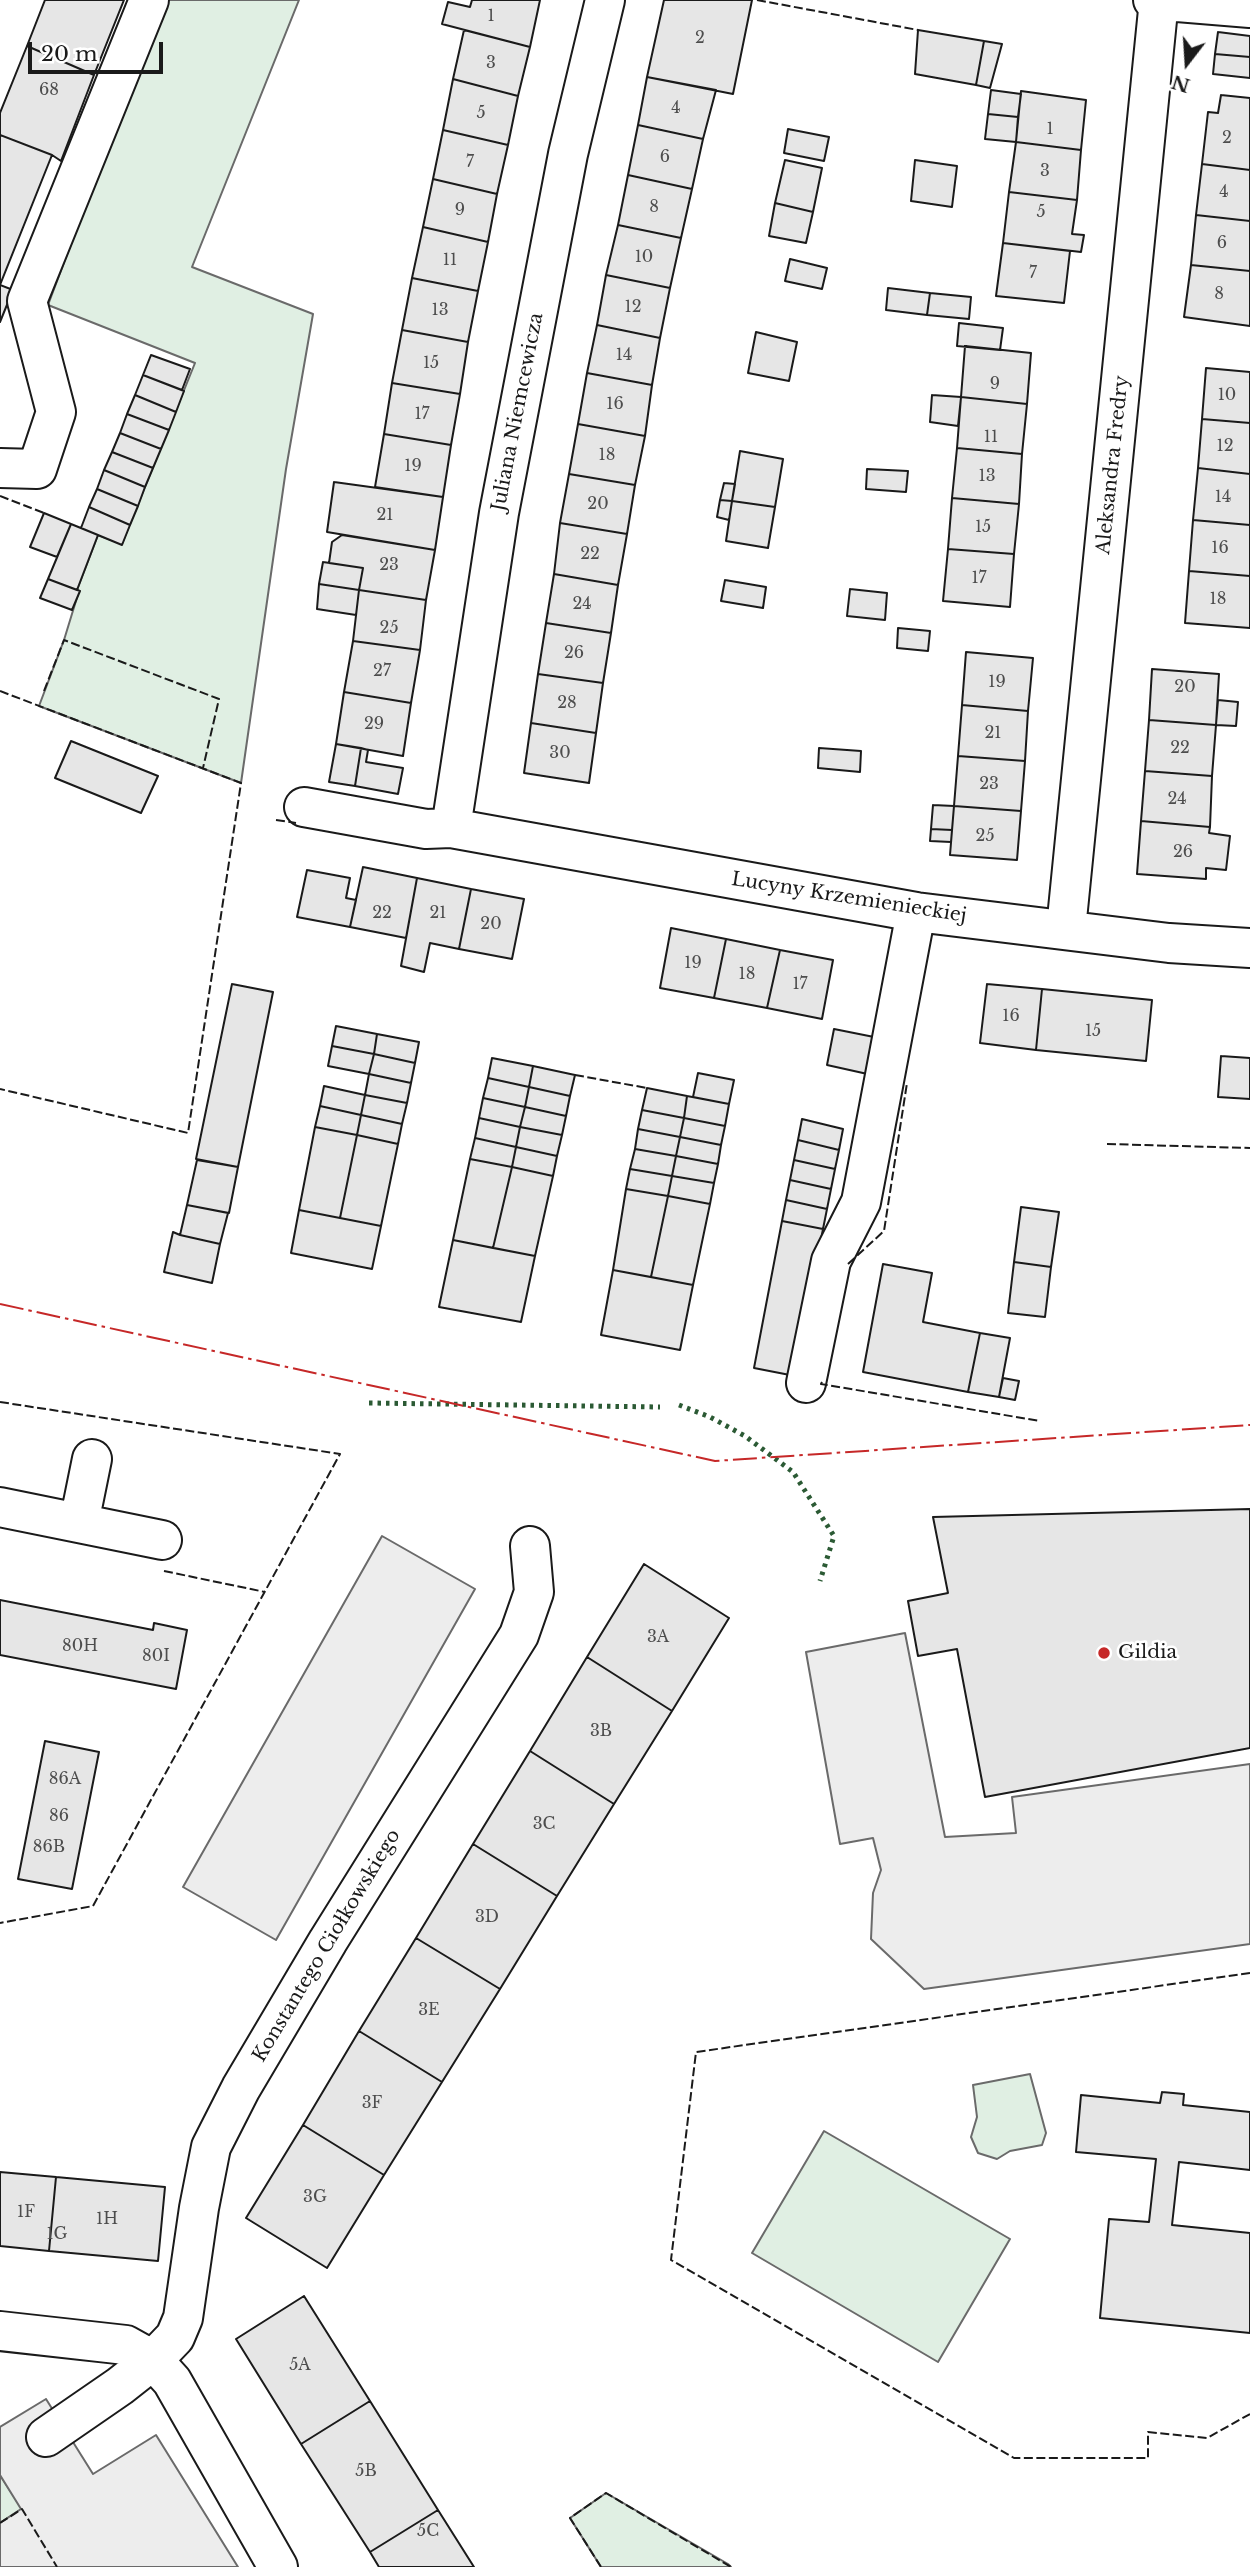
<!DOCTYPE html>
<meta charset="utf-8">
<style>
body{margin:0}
#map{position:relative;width:1250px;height:2567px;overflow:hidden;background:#fff;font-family:"Libre Baskerville",serif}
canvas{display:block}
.north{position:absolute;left:1152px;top:28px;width:70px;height:70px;-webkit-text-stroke:5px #fff;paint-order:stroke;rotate:197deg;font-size:19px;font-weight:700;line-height:28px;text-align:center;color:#1a1a1a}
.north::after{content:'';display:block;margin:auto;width:24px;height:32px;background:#1a1a1a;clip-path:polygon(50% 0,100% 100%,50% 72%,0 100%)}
.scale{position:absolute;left:28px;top:42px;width:135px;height:32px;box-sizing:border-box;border:4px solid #1a1a1a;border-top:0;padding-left:9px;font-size:21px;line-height:24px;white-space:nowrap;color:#1a1a1a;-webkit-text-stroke:5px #fff;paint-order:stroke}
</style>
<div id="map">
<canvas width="1250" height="2567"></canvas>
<div class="north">N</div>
<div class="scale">20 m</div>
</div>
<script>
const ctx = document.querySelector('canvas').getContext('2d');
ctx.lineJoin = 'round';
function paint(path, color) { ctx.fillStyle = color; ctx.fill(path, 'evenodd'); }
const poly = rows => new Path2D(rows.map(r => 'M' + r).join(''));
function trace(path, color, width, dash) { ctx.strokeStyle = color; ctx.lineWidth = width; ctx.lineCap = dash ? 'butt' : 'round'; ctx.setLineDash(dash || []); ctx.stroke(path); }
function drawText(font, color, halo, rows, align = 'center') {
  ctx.font = font + ' "Libre Baskerville",serif'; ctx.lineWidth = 5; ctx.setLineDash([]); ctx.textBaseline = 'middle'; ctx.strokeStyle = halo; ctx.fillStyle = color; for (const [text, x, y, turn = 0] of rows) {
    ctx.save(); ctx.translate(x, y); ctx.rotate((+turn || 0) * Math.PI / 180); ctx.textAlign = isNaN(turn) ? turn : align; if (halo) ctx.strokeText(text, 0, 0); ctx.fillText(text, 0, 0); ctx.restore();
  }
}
const green = poly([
 [163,0,299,0,192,267,313,314,286,469,241,783,39,706,64,640,79,591,77,590,98,535,122,544,195,363,48,305,163,0],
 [1030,2074,1046,2133,1042,2145,1010,2151,997,2159,978,2153,971,2137,977,2117,973,2085,1030,2074],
 [824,2131,1010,2239,938,2362,752,2253,824,2131],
 [0,2475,22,2509,0,2523,0,2475],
 [606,2493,728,2564,731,2567,601,2567,570,2518,606,2493]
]);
const parking = poly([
 [382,1536,475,1589,276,1940,183,1887,382,1536],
 [905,1633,945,1837,1016,1833,1012,1797,1250,1764,1250,1944,924,1989,871,1939,873,1893,881,1870,873,1838,840,1844,806,1652,905,1633],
 [46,2399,93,2474,156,2435,238,2567,0,2567,0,2523,21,2509,0,2475,0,2427,46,2399]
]);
const building = poly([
 [45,0,124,0,94,75,27,46,45,0],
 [472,0,540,0,530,47,442,24,448,2,470,7,472,0],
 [664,0,752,0,733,94,647,77,664,0],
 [464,30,530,47,518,96,453,79,464,30],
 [918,30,984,41,976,85,915,74,918,30],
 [1218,32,1250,36,1250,57,1215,54,1218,32],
 [984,41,1002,44,990,88,976,85,984,41],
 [27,46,94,75,61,161,52,155,0,135,0,113,27,46],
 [1215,54,1250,57,1250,78,1213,74,1215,54],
 [647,77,716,90,703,139,638,125,647,77],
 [453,79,518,96,508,145,443,130,453,79],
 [991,90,1021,94,1018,117,988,114,991,90],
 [1021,91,1086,100,1081,150,1016,142,1021,91],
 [1221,95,1250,98,1250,170,1202,164,1208,112,1218,113,1221,95],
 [988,114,1018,117,1016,142,985,139,988,114],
 [638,125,703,139,692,189,628,175,638,125],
 [788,129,829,137,824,161,784,153,788,129],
 [443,130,508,145,497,194,433,179,443,130],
 [0,135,52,155,0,285,0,135],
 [1016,142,1081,150,1077,200,1009,192,1016,142],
 [785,160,822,168,813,212,775,203,785,160],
 [915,160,957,166,952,207,911,201,915,160],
 [1202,164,1250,170,1250,221,1196,215,1202,164],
 [628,175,692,189,681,238,618,225,628,175],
 [433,179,497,194,488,242,423,227,433,179],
 [1009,192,1077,200,1072,234,1084,235,1081,252,1003,243,1009,192],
 [775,203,813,212,806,243,769,236,775,203],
 [1196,215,1250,221,1250,271,1191,265,1196,215],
 [618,225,681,238,670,288,606,275,618,225],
 [423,227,488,242,478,291,412,278,423,227],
 [1003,243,1070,251,1064,303,996,296,1003,243],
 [790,259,827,268,822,289,785,281,790,259],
 [1191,265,1250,271,1250,326,1184,317,1191,265],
 [606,275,670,288,660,338,597,325,606,275],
 [412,278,478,291,468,342,402,330,412,278],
 [0,285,13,290,0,322,0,285],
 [888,288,930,293,927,315,886,310,888,288],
 [930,293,971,297,969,319,927,315,930,293],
 [959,323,1003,328,1000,350,957,346,959,323],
 [597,325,660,338,652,385,587,373,597,325],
 [402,330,468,342,460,394,392,383,402,330],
 [756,332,797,342,789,381,748,373,756,332],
 [965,346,1031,353,1027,404,961,397,965,346],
 [151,355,190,369,182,390,143,375,151,355],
 [1206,368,1250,372,1250,423,1202,419,1206,368],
 [587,373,652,385,645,436,578,424,587,373],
 [143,375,184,391,176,412,135,395,143,375],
 [392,383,460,394,451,445,384,434,392,383],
 [135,395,176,412,169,430,127,414,135,395],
 [932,395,961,397,958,426,930,422,932,395],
 [961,397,1027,404,1022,454,957,448,961,397],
 [127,414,169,430,161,449,120,433,127,414],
 [1202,419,1250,423,1250,474,1198,468,1202,419],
 [578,424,645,436,635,485,569,474,578,424],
 [120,433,161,449,153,468,112,452,120,433],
 [384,434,451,445,443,497,375,487,384,434],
 [957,448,1022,454,1019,504,952,498,957,448],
 [740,451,783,459,775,507,732,501,740,451],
 [112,452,153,468,145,487,104,470,112,452],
 [1198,468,1250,474,1250,525,1193,520,1198,468],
 [867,469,908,471,906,492,866,489,867,469],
 [104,470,145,487,138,506,97,489,104,470],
 [569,474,635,485,627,534,560,523,569,474],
 [334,482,443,497,435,550,327,532,334,482],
 [724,483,735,484,732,501,720,500,724,483],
 [97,489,138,506,130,525,89,507,97,489],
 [952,498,1019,504,1014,554,948,549,952,498],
 [720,500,732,501,729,520,717,517,720,500],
 [732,501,775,507,768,548,726,541,732,501],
 [89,507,130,525,122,545,81,528,89,507],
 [44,513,71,524,57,557,30,547,44,513],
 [1193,520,1250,525,1250,576,1189,571,1193,520],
 [560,523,627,534,618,585,554,574,560,523],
 [71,524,98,535,77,590,48,579,71,524],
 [342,535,435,550,426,600,359,590,363,568,329,563,332,542,342,535],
 [948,549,1014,554,1010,607,943,601,948,549],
 [323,562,363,568,359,590,319,584,323,562],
 [1189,571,1250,576,1250,628,1185,623,1189,571],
 [554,574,618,585,611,633,546,623,554,574],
 [48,579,80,591,72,610,40,598,48,579],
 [725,580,766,587,763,608,721,601,725,580],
 [319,584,359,590,356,615,317,609,319,584],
 [850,589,887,593,885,620,847,616,850,589],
 [359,590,426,600,420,650,353,641,359,590],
 [546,623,611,633,603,683,538,674,546,623],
 [898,628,930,631,928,651,897,648,898,628],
 [353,641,420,650,411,703,344,692,353,641],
 [966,652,1033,658,1028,711,962,705,966,652],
 [1152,669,1219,674,1216,725,1149,720,1152,669],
 [538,674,603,683,596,733,531,723,538,674],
 [344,692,411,703,403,756,336,744,344,692],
 [1218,700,1238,702,1236,726,1216,725,1218,700],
 [962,705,1028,711,1025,761,958,756,962,705],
 [1149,720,1216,725,1212,776,1145,771,1149,720],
 [531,723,596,733,589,783,524,773,531,723],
 [71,741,158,776,141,813,55,778,71,741],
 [336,744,361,748,355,786,329,782,336,744],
 [361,748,368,750,366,762,403,768,398,794,355,786,361,748],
 [819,748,861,751,860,772,818,768,819,748],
 [958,756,1025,761,1021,811,954,806,958,756],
 [1145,771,1212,776,1210,827,1141,821,1145,771],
 [933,805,954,806,952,830,931,829,933,805],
 [954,806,1021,811,1017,860,950,855,954,806],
 [1141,821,1210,827,1209,833,1230,836,1226,870,1206,868,1206,879,1137,874,1141,821],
 [931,829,952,830,951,842,930,841,931,829],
 [363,867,417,878,406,938,350,927,363,867],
 [307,870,350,878,346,898,356,900,350,927,297,917,307,870],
 [417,878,471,889,459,949,430,943,424,972,401,966,417,878],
 [471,889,524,899,512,959,459,949,471,889],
 [671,928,726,939,714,998,660,988,671,928],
 [726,939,780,950,767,1008,714,998,726,939],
 [780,950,833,960,822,1019,767,1008,780,950],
 [232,984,273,992,238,1167,196,1159,232,984],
 [987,984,1042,989,1036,1050,980,1043,987,984],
 [1042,989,1152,1000,1146,1061,1036,1050,1042,989],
 [336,1026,377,1034,374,1054,332,1046,336,1026],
 [834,1029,879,1038,872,1075,827,1065,834,1029],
 [377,1034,419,1042,415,1063,374,1054,377,1034],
 [332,1046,374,1054,369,1074,328,1066,332,1046],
 [374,1054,415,1063,411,1083,369,1074,374,1054],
 [1221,1056,1250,1058,1250,1099,1218,1097,1221,1056],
 [492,1058,533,1066,529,1087,488,1078,492,1058],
 [533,1066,575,1075,570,1096,529,1087,533,1066],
 [698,1073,734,1080,729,1104,693,1097,698,1073],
 [369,1074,411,1083,407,1103,365,1095,369,1074],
 [488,1078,529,1087,525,1107,483,1098,488,1078],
 [324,1086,365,1095,361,1115,320,1106,324,1086],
 [529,1087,570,1096,566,1116,525,1107,529,1087],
 [647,1088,687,1096,684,1118,642,1110,647,1088],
 [365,1095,407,1103,402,1124,361,1115,365,1095],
 [687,1096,729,1104,725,1126,684,1118,687,1096],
 [483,1098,525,1107,520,1127,479,1118,483,1098],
 [320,1106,361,1115,357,1135,315,1127,320,1106],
 [525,1107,566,1116,562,1135,520,1127,525,1107],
 [642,1110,684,1118,680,1137,638,1129,642,1110],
 [361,1115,402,1124,398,1144,357,1135,361,1115],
 [479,1118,520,1127,516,1147,475,1138,479,1118],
 [684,1118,725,1126,721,1145,680,1137,684,1118],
 [802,1119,843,1129,839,1150,798,1140,802,1119],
 [315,1127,357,1135,340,1218,299,1210,315,1127],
 [520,1127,562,1135,557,1156,516,1147,520,1127],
 [638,1129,680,1137,676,1156,635,1149,638,1129],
 [357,1135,398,1144,381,1226,340,1218,357,1135],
 [680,1137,721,1145,718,1164,676,1156,680,1137],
 [475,1138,516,1147,512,1167,470,1159,475,1138],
 [798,1140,839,1150,835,1169,794,1160,798,1140],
 [516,1147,557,1156,553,1176,512,1167,516,1147],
 [635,1149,676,1156,672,1176,630,1169,635,1149],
 [676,1156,718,1164,714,1183,672,1176,676,1156],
 [470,1159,512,1167,493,1248,453,1240,470,1159],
 [197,1160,238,1167,229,1213,187,1205,197,1160],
 [794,1160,835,1169,831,1189,790,1180,794,1160],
 [512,1167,553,1176,535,1256,493,1248,512,1167],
 [630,1169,672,1176,668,1196,626,1189,630,1169],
 [672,1176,714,1183,710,1204,668,1196,672,1176],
 [790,1180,831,1189,827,1209,786,1200,790,1180],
 [626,1189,668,1196,651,1277,613,1270,626,1189],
 [668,1196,710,1204,693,1285,651,1277,668,1196],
 [786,1200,827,1209,823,1229,782,1221,786,1200],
 [187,1205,228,1213,220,1244,180,1235,187,1205],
 [1021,1207,1059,1212,1051,1267,1014,1262,1021,1207],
 [299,1210,381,1226,372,1269,291,1253,299,1210],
 [782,1221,823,1229,795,1376,754,1368,782,1221],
 [173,1232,180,1235,220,1244,212,1283,164,1272,173,1232],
 [453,1240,535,1256,521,1322,439,1307,453,1240],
 [1014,1262,1051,1267,1045,1317,1008,1313,1014,1262],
 [883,1264,932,1273,923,1322,980,1333,968,1392,863,1372,883,1264],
 [613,1270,693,1285,680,1350,601,1335,613,1270],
 [980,1333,1010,1338,999,1397,968,1392,980,1333],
 [1003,1378,1019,1381,1015,1400,999,1397,1003,1378],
 [1250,1509,1250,1748,985,1797,957,1649,918,1656,908,1601,948,1593,933,1517,1250,1509],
 [644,1564,729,1618,672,1711,587,1657,644,1564],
 [0,1600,153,1630,154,1623,187,1630,176,1689,0,1655,0,1600],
 [587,1657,672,1711,614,1804,530,1751,587,1657],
 [45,1741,99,1752,72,1889,18,1879,45,1741],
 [530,1751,614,1804,557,1896,473,1844,530,1751],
 [473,1844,557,1896,500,1989,416,1938,473,1844],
 [416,1938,500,1989,442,2082,359,2031,416,1938],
 [359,2031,442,2082,384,2175,303,2125,359,2031],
 [1162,2092,1184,2094,1183,2105,1250,2112,1250,2170,1179,2162,1172,2225,1250,2233,1250,2333,1100,2318,1109,2219,1149,2222,1156,2159,1076,2152,1081,2095,1160,2103,1162,2092],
 [303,2125,384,2175,327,2268,246,2218,303,2125],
 [0,2172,56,2177,49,2251,0,2246,0,2172],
 [56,2177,165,2187,158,2261,49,2251,56,2177],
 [304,2296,370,2401,301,2444,236,2339,304,2296],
 [370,2401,438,2510,370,2552,301,2444,370,2401],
 [438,2510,474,2567,379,2567,370,2552,438,2510]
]);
const minor = poly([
 [1153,0,1250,8],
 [0,468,37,469,56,412,27,301,149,0],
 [304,807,426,829,451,828,916,912,1169,943,1250,948],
 [451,828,499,513,568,154,605,0],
 [1066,929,1159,0],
 [806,1383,831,1261,861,1202,916,912],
 [0,1507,162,1540],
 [79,1523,92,1459],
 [0,2331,126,2345,153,2360,172,2381,278,2567],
 [46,2437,120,2386,153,2360,175,2337,183,2318,199,2208,211,2147,241,2088,328,1941,519,1635,534,1592,530,1546]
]);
const hedge = poly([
 [369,1403,660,1407],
 [679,1405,710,1417,745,1436,793,1472,834,1536,820,1581]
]);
const fence = poly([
 [757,0,918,30],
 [0,496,44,513],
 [0,691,241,783,188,1133,0,1089],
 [44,691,64,640,219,699,203,768],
 [276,820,296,823],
 [575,1075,647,1088],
 [1107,1144,1250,1148],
 [848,1264,884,1231,907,1083],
 [822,1382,821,1384,1040,1421],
 [0,1402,340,1454,93,1906,0,1923],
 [164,1571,265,1592],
 [1250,1973,696,2052,671,2260,1014,2458,1148,2458,1148,2432,1207,2438,1250,2414],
 [0,2523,22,2509,57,2567],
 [601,2567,570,2518,606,2493,731,2567]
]);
const power = poly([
 [0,1304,715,1461,1250,1425]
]);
const markers = [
 [1104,1653,7,"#c62828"]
];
const numberNames = [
 ["1",491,16],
 ["2",700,38],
 ["3",491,63],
 ["68",49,90],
 ["4",676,108],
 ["5",481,113],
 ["1",1050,129],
 ["2",1227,138],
 ["6",665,157],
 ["7",470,162],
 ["3",1045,171],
 ["4",1224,192],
 ["8",654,207],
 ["9",460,210],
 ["5",1041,212],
 ["6",1222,243],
 ["10",644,257],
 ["11",450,260],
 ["7",1033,273],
 ["8",1219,294],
 ["12",633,307],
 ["13",440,310],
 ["14",624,355],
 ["15",431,363],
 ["9",995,384],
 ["10",1227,395],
 ["16",615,404],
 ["17",422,414],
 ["11",991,437],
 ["12",1225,446],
 ["18",607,455],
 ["19",413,466],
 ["13",987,476],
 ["14",1223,497],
 ["20",598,504],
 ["21",385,515],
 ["15",983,527],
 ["16",1220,548],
 ["22",590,554],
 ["23",389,565],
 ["17",979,578],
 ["18",1218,599],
 ["24",582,604],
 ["25",389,628],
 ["26",574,653],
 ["27",382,671],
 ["19",997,682],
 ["20",1185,687],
 ["28",567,703],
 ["29",374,724],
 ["21",993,733],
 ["22",1180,748],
 ["30",560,753],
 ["23",989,784],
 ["24",1177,799],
 ["25",985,836],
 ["26",1183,852],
 ["22",382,913],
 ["21",438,913],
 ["20",491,924],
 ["19",693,963],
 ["18",747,974],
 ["17",800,984],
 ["16",1011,1016],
 ["15",1093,1031],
 ["3A",658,1637],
 ["80H",80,1646],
 ["80I",156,1656],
 ["3B",601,1731],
 ["86A",65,1779],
 ["86",59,1816],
 ["3C",544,1824],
 ["86B",49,1847],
 ["3D",487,1917],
 ["3E",429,2010],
 ["3F",372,2103],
 ["3G",315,2197],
 ["1F",26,2212],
 ["1H",107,2219],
 ["1G",57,2234],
 ["5A",300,2365],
 ["5B",366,2471],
 ["5C",428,2531]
];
const streetNames = [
 ["Juliana Niemcewicza",518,412,-79],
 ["Aleksandra Fredry",1113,465,-84],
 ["Lucyny Krzemienieckiej",849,898,9],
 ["Konstantego Ciołkowskiego",327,1946,-59]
];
const poiNames = [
 ["Gildia",1118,1653]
];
paint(green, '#e0efe3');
trace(green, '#6a6a6a', 2);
paint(parking, '#ededed');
trace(parking, '#6a6a6a', 2);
paint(building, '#e6e6e6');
trace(building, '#1a1a1a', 2);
trace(minor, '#1a1a1a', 42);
trace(minor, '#fff', 38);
trace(hedge, '#2b5a34', 5, [3.5, 5]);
trace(fence, '#1a1a1a', 2, [9, 3.5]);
trace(power, '#c62828', 2, [24, 5, 3.5, 5]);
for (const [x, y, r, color] of markers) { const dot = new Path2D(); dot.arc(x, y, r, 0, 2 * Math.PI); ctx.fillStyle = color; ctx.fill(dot); trace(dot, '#fff', 2.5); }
drawText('16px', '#4d4d4d', null, numberNames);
drawText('19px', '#1a1a1a', '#fff', streetNames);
drawText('19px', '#1a1a1a', '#fff', poiNames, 'left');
</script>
